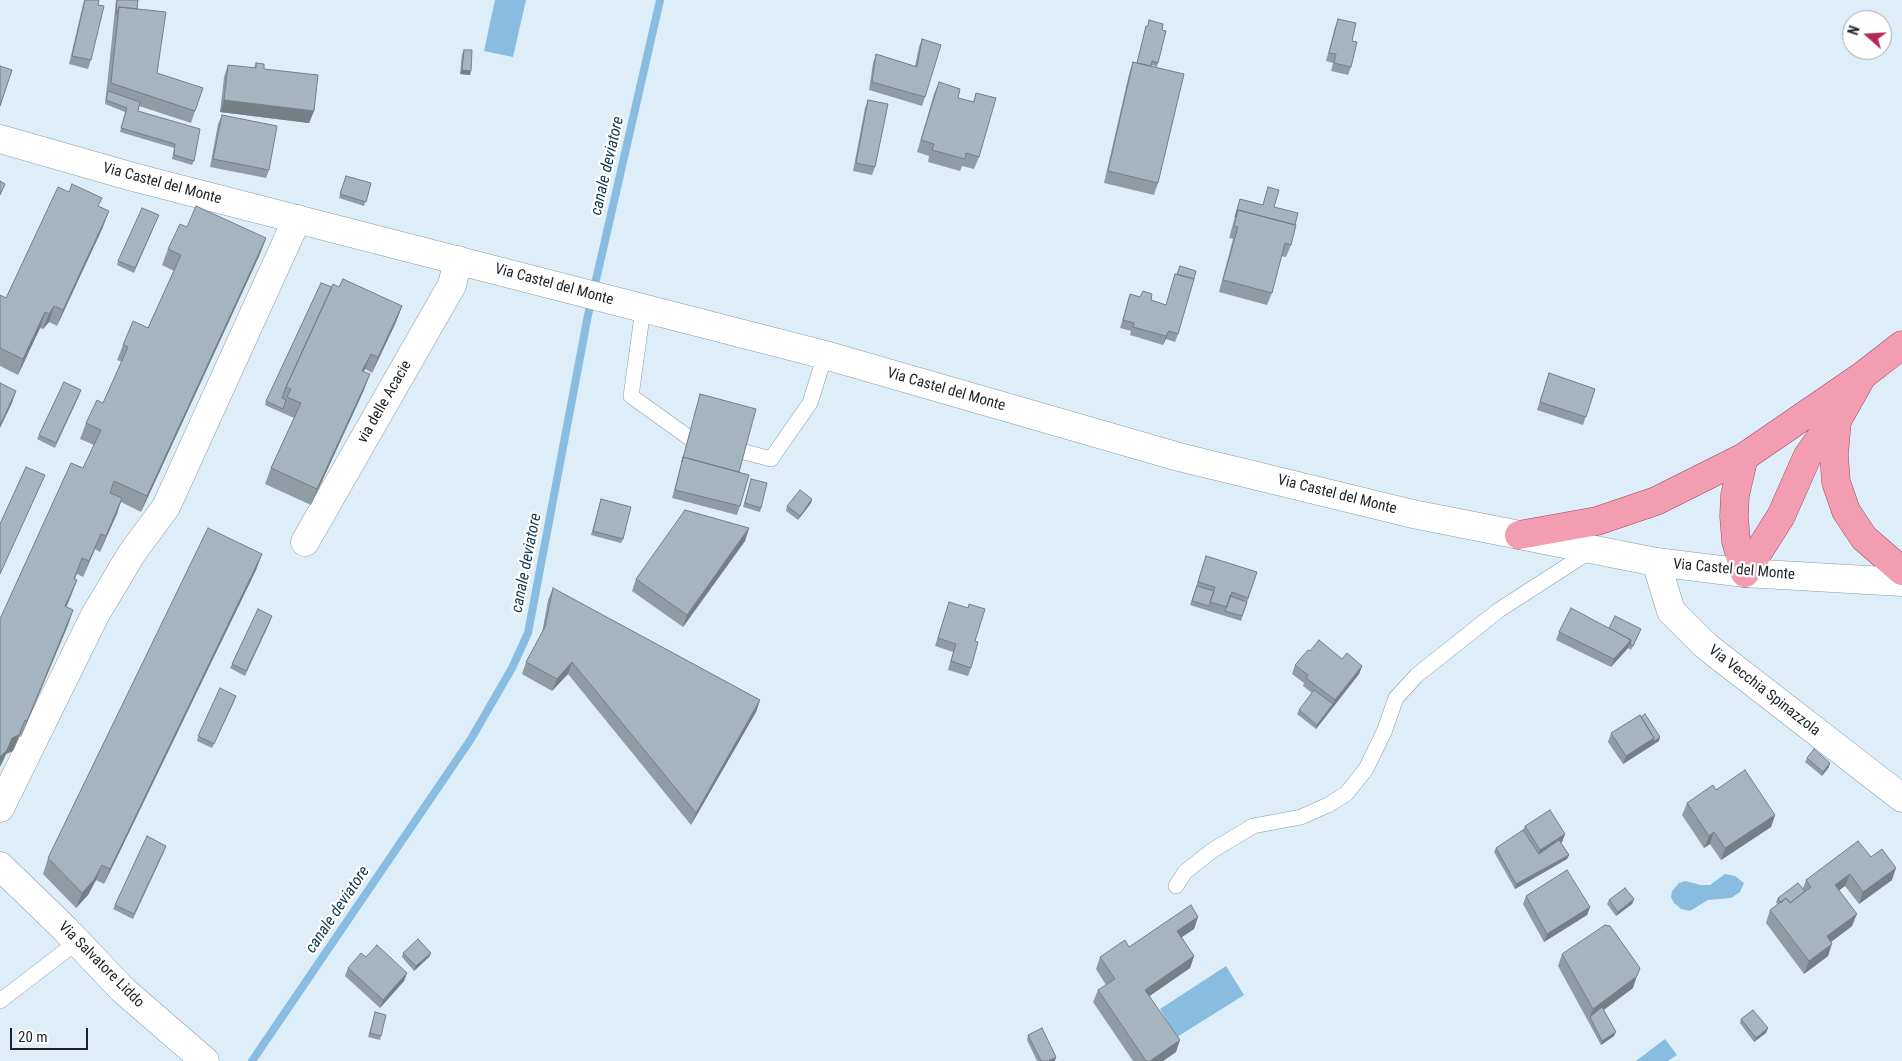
<!DOCTYPE html>
<style>
body{margin:0}
#map{position:relative;width:1902px;height:1061px;overflow:hidden;background:#deeef9;font-family:"Roboto Condensed",sans-serif}
canvas{display:block}
.north{position:absolute;left:1842px;top:10px;width:50px;height:50px;box-sizing:border-box;background:#fff;border:1px solid #a4a7a8;border-radius:50%;rotate:289deg;font-size:14px;font-weight:700;line-height:20px;text-align:center;color:#1c2226}
.north::after{content:'';display:block;margin:auto;width:18px;height:22px;background:#b62753;clip-path:polygon(50% 0,100% 100%,50% 72%,0 100%)}
.scale{position:absolute;left:10px;top:1028px;width:78px;height:22px;box-sizing:border-box;border:2px solid #1c2226;border-top:0;padding-left:6px;font-size:15px;line-height:18px;white-space:nowrap;color:#1c2226;-webkit-text-stroke:4px #fff;paint-order:stroke}
</style>
<div id="map">
<canvas width="1902" height="1061"></canvas>
<div class="north">N</div>
<div class="scale">20 m</div>
</div>
<script>
const ctx = document.querySelector('canvas').getContext('2d');
ctx.lineJoin = 'round';
function paint(path, color) { ctx.fillStyle = color; ctx.fill(path, 'evenodd'); }
const poly = rows => new Path2D(rows.map(r => 'M' + r).join(''));
function trace(path, color, width, dash) { ctx.strokeStyle = color; ctx.lineWidth = width; ctx.lineCap = dash ? 'butt' : 'round'; ctx.setLineDash(dash || []); ctx.stroke(path); }
function drawText(font, color, halo, rows, align = 'center') {
  ctx.font = font + ' "Roboto Condensed",sans-serif'; ctx.lineWidth = 4.5; ctx.setLineDash([]); ctx.textBaseline = 'middle'; ctx.strokeStyle = halo; ctx.fillStyle = color; for (const [text, x, y, turn = 0] of rows) {
    ctx.save(); ctx.translate(x, y); ctx.rotate((+turn || 0) * Math.PI / 180); ctx.textAlign = isNaN(turn) ? turn : align; if (halo) ctx.strokeText(text, 0, 0); ctx.fillText(text, 0, 0); ctx.restore();
  }
}
const water = poly([
 [495,0,526,0,513,57,484,51],
 [1725,874,1735,876,1744,883,1740,892,1731,898,1708,900,1690,911,1681,909,1674,903,1671,897,1672,891,1679,883,1685,881,1701,885,1710,885],
 [1226,966,1244,995,1177,1037,1160,1009],
 [1665,1039,1677,1055,1668,1061,1636,1061]
]);
const stream = poly([
 [252,1061,471,739,512,668,528,633,588,315,660,0]
]);
const service = poly([
 [643,309,631,396,688,437,771,459,810,403,825,355],
 [1176,886,1185,872,1213,850,1253,826,1301,817,1328,805,1346,794,1366,769,1384,732,1396,698,1417,675,1499,610,1592,550],
 [0,1001,77,942]
]);
const minor = poly([
 [305,542,452,285,458,260],
 [0,808,95,615,132,553,166,507,297,219],
 [0,866,65,929,123,990,205,1061]
]);
const tertiary = poly([
 [1656,562,1671,611,1706,646,1902,798]
]);
const secondary = poly([
 [0,139,133,177,825,355,1179,457,1413,514,1656,562,1745,573,1902,582]
]);
const primary = poly([
 [1860,380,1837,421,1834,455,1836,482,1846,511,1864,538,1902,571],
 [1744,457,1735,495,1734,516,1736,541,1745,573],
 [1519,535,1597,521,1656,501,1744,457,1862,376,1902,345],
 [1745,573,1781,516,1807,457,1821,437,1837,421]
]);
const wall = poly([
 [84,0,99,0,91,60,88,69,69,64],
 [116,0,138,0,137,9,157,73,195,111,191,123,139,106,138,111,194,161,192,165,172,159,174,148,120,132,125,112,105,104,106,95],
 [1338,19,1352,41,1351,67,1348,75,1331,71,1333,63,1326,61,1335,27],
 [1149,20,1162,30,1158,63,1157,67,1151,65,1158,183,1154,195,1104,183,1129,74,1133,62,1137,63,1145,30,1146,26,1148,26],
 [922,39,925,97,922,106,869,90,873,63,876,54,915,66,919,47],
 [464,50,470,75,460,74,462,54],
 [256,63,264,69,314,111,309,123,220,112,224,77,228,65,254,68],
 [939,82,958,98,973,102,976,93,979,157,974,169,962,166,960,171,928,162,929,156,917,152,934,94],
 [868,100,875,167,872,175,853,171,865,108],
 [222,115,269,170,266,178,210,167,218,124],
 [346,176,371,183,364,206,339,198],
 [1268,187,1274,207,1295,225,1291,245,1286,257,1281,256,1272,293,1267,305,1219,292,1233,239,1229,238,1240,199,1263,205],
 [99,206,103,227,57,326,49,322,43,329,40,328,18,375,0,366,0,295,6,298],
 [159,215,134,273,117,265,118,261],
 [187,227,266,238,260,254,141,512,121,502,100,552,95,549,83,577,77,574,75,579,77,580,66,607,73,610,68,625,21,737,20,736,13,751,6,754,1,766,83,468,94,445,80,439,86,423,103,403,122,362,117,360,123,345,148,328,174,271,162,265,168,249],
 [1175,274,1178,334,1175,342,1166,339,1163,345,1130,335,1131,331,1120,328,1130,294,1166,305],
 [339,287,402,306,396,322,372,373,365,369,364,371,364,390,311,505,265,484,271,468,294,418,265,405,266,401],
 [1549,373,1595,389,1583,425,1537,410],
 [80,394,55,448,37,439,39,435],
 [700,394,740,506,737,515,672,498],
 [751,479,761,508,760,512,743,507],
 [601,499,623,539,621,543,591,535],
 [812,499,811,503,798,520,786,511,787,506],
 [749,528,745,541,683,627,632,591,636,579],
 [262,554,256,570,104,884,96,880,88,895,76,908,43,874,48,858],
 [1206,556,1257,572,1241,621,1190,605],
 [553,588,760,700,756,712,691,825,568,674,552,691,522,674,526,662,542,633,548,600],
 [949,602,971,668,968,676,948,670,953,652,935,646],
 [271,620,245,676,230,668,232,664],
 [1609,628,1639,633,1631,650,1628,648,1611,667,1556,640,1559,632],
 [1310,651,1342,659,1362,666,1359,674,1316,729,1297,714,1299,710,1312,693,1303,686,1304,683,1292,674,1295,665],
 [235,700,212,748,197,741,198,736],
 [1611,733,1659,741,1623,764,1608,742],
 [1807,758,1829,767,1822,776,1805,762],
 [1716,790,1775,815,1771,827,1721,860,1710,844,1704,848,1682,815,1687,803],
 [1525,826,1565,834,1562,842,1561,843,1569,855,1567,859,1515,889,1494,852,1496,848,1523,830],
 [165,850,133,919,113,909,115,905],
 [1871,857,1892,880,1859,904,1845,886,1839,890,1852,926,1831,942,1828,956,1804,974,1766,923,1770,910,1778,905,1776,902,1778,898,1803,888,1806,880],
 [1526,896,1590,907,1587,915,1544,942,1523,904],
 [1634,899,1632,904,1616,916,1607,904,1609,900],
 [1198,917,1194,929,1182,937,1194,956,1190,968,1149,996,1176,1052,1163,1061,1133,1061,1093,1002,1098,990,1106,985,1096,969,1100,957,1129,947],
 [403,953,431,953,429,957,414,971,402,957],
 [1562,954,1633,988,1604,1010,1614,1036,1601,1045,1588,1021,1558,966],
 [366,957,407,973,404,981,380,1008,345,976,348,968],
 [374,1016,381,1036,380,1040,368,1037],
 [1741,1019,1768,1028,1766,1033,1754,1042,1740,1023],
 [1028,1035,1055,1061,1037,1061,1027,1040]
]);
const shadedWall = poly([
 [462,70,471,71,470,75,460,74],
 [224,100,314,111,309,123,220,112],
 [109,211,103,227,57,326,63,310],
 [266,238,260,254,141,512,147,496],
 [54,306,49,322,43,329,49,314],
 [402,306,396,322,372,373,378,357],
 [45,312,40,328,18,375,23,359],
 [1169,331,1166,339,1163,345,1166,336],
 [371,354,365,369,357,386,362,371],
 [370,374,364,390,311,505,317,489],
 [16,391,12,403,0,428,0,425],
 [122,498,117,514,100,552,106,536],
 [812,499,811,503,798,520,800,516],
 [749,528,745,541,683,627,687,615],
 [101,534,95,549,83,577,89,561],
 [262,554,256,570,104,884,110,869],
 [77,580,71,596,60,622,65,606],
 [73,610,68,625,21,737,27,721],
 [1631,640,1628,648,1611,667,1614,659],
 [572,662,568,674,552,691,557,679],
 [1362,666,1359,674,1316,729,1317,725,1333,704,1335,700],
 [760,700,756,712,691,825,696,813],
 [25,720,13,751,6,754,0,767,0,757,12,738],
 [1660,737,1659,741,1623,764,1626,756,1654,738],
 [1830,763,1829,767,1822,776,1823,772],
 [1775,815,1771,827,1721,860,1725,848],
 [1714,832,1710,844,1704,848,1709,836],
 [1565,834,1562,842,1537,858,1540,850],
 [1569,855,1567,859,1515,889,1516,884],
 [102,865,96,880,88,895,76,908,82,893],
 [1896,868,1892,880,1859,904,1863,892],
 [1850,874,1845,886,1830,897,1835,885],
 [1634,899,1632,904,1616,916,1618,912],
 [1590,907,1587,915,1544,942,1547,934],
 [1857,914,1852,926,1823,948,1827,936],
 [1198,917,1194,929,1173,943,1177,931],
 [1832,944,1828,956,1804,974,1809,961],
 [431,953,429,957,414,971,416,966],
 [1194,956,1190,968,1141,1002,1145,990],
 [407,973,404,981,380,1008,383,1000],
 [1637,976,1633,988,1591,1019,1590,1017,1593,1009],
 [1768,1028,1766,1033,1754,1042,1756,1038],
 [1616,1032,1614,1036,1601,1045,1602,1041],
 [1180,1040,1176,1052,1163,1061,1150,1061],
 [1056,1057,1055,1061,1048,1061]
]);
const building = poly([
 [85,0,99,0,98,5,104,6,91,60,72,56,85,0],
 [117,0,138,0,137,9,119,7,116,15,117,0],
 [119,7,166,12,157,73,203,88,195,111,111,83,119,7],
 [1338,19,1356,23,1352,41,1357,42,1351,67,1334,63,1336,54,1329,53,1338,19],
 [1149,20,1163,24,1162,30,1166,31,1158,63,1152,61,1151,66,1137,63,1146,26,1148,26,1149,20],
 [922,39,941,45,925,97,872,82,876,54,917,67,922,39],
 [464,50,472,50,471,71,462,70,464,50],
 [1133,62,1184,74,1158,183,1108,171,1133,62],
 [256,63,264,64,264,69,318,75,314,111,224,100,228,65,256,68,256,63],
 [0,66,12,70,0,106,0,66],
 [939,82,960,89,958,98,974,102,976,93,996,98,979,157,966,153,965,159,932,150,934,144,921,140,939,82],
 [108,91,140,102,138,111,200,129,194,161,174,155,175,144,121,128,127,108,106,100,108,91],
 [868,100,888,104,875,167,856,163,868,100],
 [222,115,277,126,269,170,213,159,222,115],
 [346,176,371,183,366,202,340,194,346,176],
 [0,181,5,184,0,195,0,181],
 [72,184,102,198,98,206,109,211,63,310,54,306,49,314,45,312,23,359,0,348,0,295,6,298,58,187,69,192,72,184],
 [1268,187,1279,190,1274,207,1298,213,1295,225,1238,210,1235,217,1240,199,1263,205,1268,187],
 [196,206,266,238,147,496,114,481,110,493,122,498,106,536,101,534,89,561,82,558,74,579,77,580,65,606,73,610,27,721,25,720,19,735,12,738,7,750,0,757,0,619,71,463,83,468,101,430,86,423,97,400,103,403,128,347,123,345,133,321,148,328,181,255,168,249,180,224,187,227,196,206],
 [142,208,159,215,135,268,118,261,142,208],
 [1238,210,1296,225,1291,245,1285,243,1272,293,1223,280,1238,227,1234,226,1238,210],
 [1180,266,1196,271,1194,279,1177,274,1180,266],
 [1175,274,1194,279,1178,334,1169,331,1166,336,1133,327,1134,323,1123,320,1130,294,1140,297,1143,291,1152,294,1151,300,1166,305,1175,274],
 [343,279,402,306,378,357,371,354,362,371,370,374,317,489,271,468,301,403,287,397,291,389,286,387,333,284,339,287,343,279],
 [321,283,332,287,286,387,282,398,286,400,283,409,266,401,321,283],
 [1549,373,1595,389,1586,417,1540,402,1549,373],
 [64,382,81,390,56,443,39,435,64,382],
 [0,383,16,391,0,425,0,383],
 [700,394,756,409,739,472,683,457,682,462,700,394],
 [683,457,749,475,740,506,675,490,683,457],
 [26,467,45,475,0,574,0,524,26,467],
 [751,479,767,483,761,508,745,503,751,479],
 [800,490,812,499,800,516,787,506,800,490],
 [601,499,631,507,623,539,593,531,601,499],
 [685,510,749,528,687,615,636,579,685,510],
 [208,528,262,554,110,869,102,865,94,880,82,893,48,858,208,528],
 [1206,556,1257,572,1248,598,1232,592,1227,607,1210,602,1215,587,1198,582,1206,556],
 [1197,586,1214,591,1209,606,1192,601,1197,586],
 [553,588,760,700,696,813,572,662,557,679,526,662,545,627,553,588],
 [1230,596,1247,602,1242,616,1225,611,1230,596],
 [949,602,968,608,969,604,985,609,975,641,978,642,971,668,951,661,956,644,938,638,949,602],
 [1571,608,1631,640,1614,659,1559,632,1571,608],
 [258,609,272,616,246,671,232,664,258,609],
 [1615,616,1641,629,1633,646,1630,644,1631,640,1609,628,1615,616],
 [1319,640,1342,659,1347,653,1362,666,1335,700,1306,678,1308,675,1295,665,1308,650,1310,651,1319,640],
 [220,688,236,696,214,744,198,736,220,688],
 [1314,690,1333,704,1317,725,1299,710,1314,690],
 [1645,714,1660,737,1653,742,1654,738,1641,717,1645,714],
 [1640,715,1654,738,1626,756,1611,733,1640,715],
 [1814,749,1830,763,1823,772,1807,758,1814,749],
 [1745,770,1775,815,1725,848,1714,832,1709,836,1687,803,1713,785,1716,790,1745,770],
 [1550,810,1565,834,1540,850,1525,826,1550,810],
 [1523,830,1539,854,1559,840,1569,855,1516,884,1496,848,1523,830],
 [147,836,166,846,134,914,115,905,147,836],
 [1858,841,1871,857,1882,849,1896,868,1863,892,1850,874,1835,885,1857,914,1827,936,1832,944,1809,961,1770,910,1786,898,1790,903,1811,887,1806,880,1858,841],
 [1567,870,1590,907,1547,934,1526,896,1567,870],
 [1798,883,1805,891,1790,903,1786,898,1781,903,1778,898,1798,883],
 [1625,888,1634,899,1618,912,1609,900,1625,888],
 [1191,905,1198,917,1177,931,1194,956,1145,990,1180,1040,1150,1061,1146,1061,1098,990,1115,979,1100,957,1125,940,1129,947,1191,905],
 [1605,925,1610,926,1640,968,1637,976,1593,1009,1562,954,1605,925],
 [418,939,431,953,416,966,403,953,418,939],
 [377,945,407,973,383,1000,348,968,361,953,366,957,377,945],
 [1602,1007,1616,1032,1602,1041,1590,1017,1602,1007],
 [1753,1010,1768,1028,1756,1038,1741,1019,1753,1010],
 [375,1012,386,1015,381,1036,370,1033,375,1012],
 [1042,1028,1056,1057,1048,1061,1041,1061,1028,1035,1042,1028]
]);
const streetNames = [
 ["Via Castel del Monte",162,184,15],
 ["Via Castel del Monte",554,285,15],
 ["Via Castel del Monte",946,390,16],
 ["via delle Acacie",385,402,-60],
 ["Via Castel del Monte",1337,495,14],
 ["Via Castel del Monte",1734,570,5],
 ["Via Vecchia Spinazzola",1764,691,38],
 ["Via Salvatore Liddo",101,965,45]
];
const waterNames = [
 ["canale deviatore",608,166,-77],
 ["canale deviatore",527,563,-79],
 ["canale deviatore",338,910,-56]
];
paint(water, '#88bde1');
trace(stream, '#88bde1', 8);
trace(service, '#8b9aa4', 16);
trace(minor, '#8b9aa4', 29);
trace(tertiary, '#8b9aa4', 29);
trace(secondary, '#8b9aa4', 29);
trace(primary, '#a3475f', 29);
trace(service, '#fff', 15);
trace(minor, '#fff', 28);
trace(tertiary, '#fff', 28);
trace(secondary, '#fff', 28);
trace(primary, '#f39db2', 28);
paint(wall, '#8e9ca4');
paint(shadedWall, '#747f86');
paint(building, '#a5b5bf');
trace(building, '#747f86', 1);
drawText('15px', '#1c2226', '#fff', streetNames);
drawText('italic 16px', '#0d3951', '#fff', waterNames);
</script>
